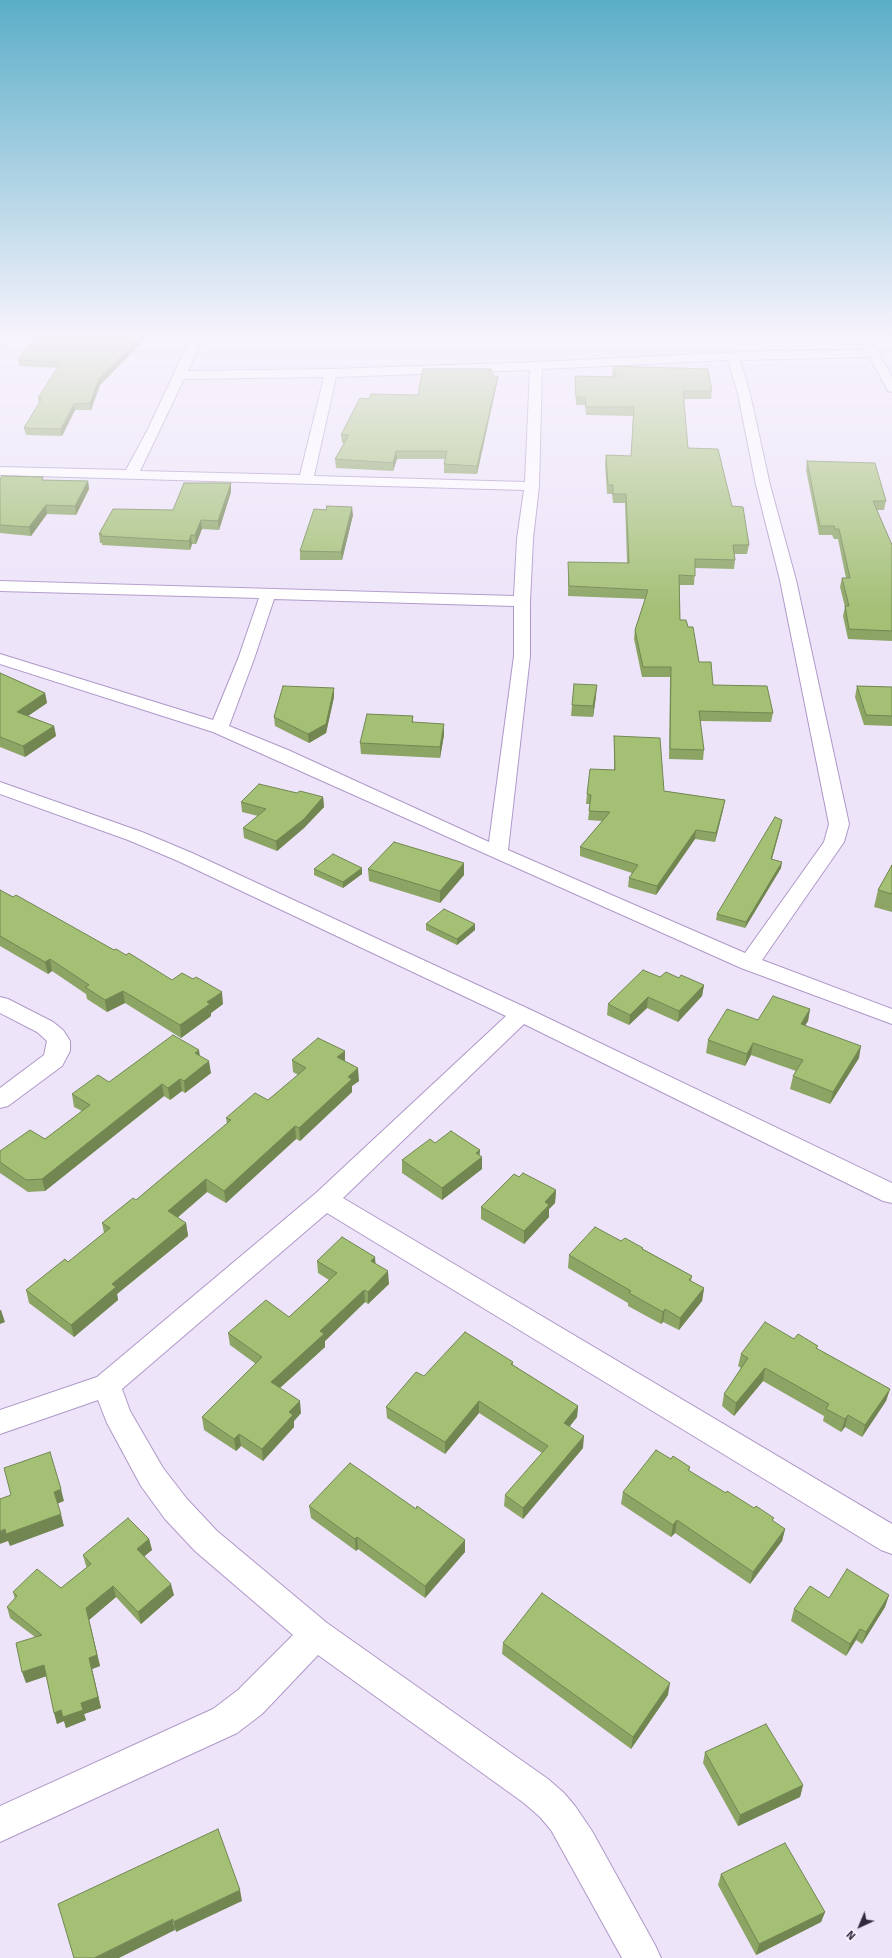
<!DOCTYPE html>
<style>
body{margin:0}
#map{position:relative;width:892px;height:1958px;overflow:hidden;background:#ede4f9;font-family:Signika,sans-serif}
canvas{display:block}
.north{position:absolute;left:840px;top:1906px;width:40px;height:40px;-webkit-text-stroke:3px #f8f3fe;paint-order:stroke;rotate:224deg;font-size:11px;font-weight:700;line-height:16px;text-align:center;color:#32283c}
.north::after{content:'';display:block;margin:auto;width:14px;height:18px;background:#32283c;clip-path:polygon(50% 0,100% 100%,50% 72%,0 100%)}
</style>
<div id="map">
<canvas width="892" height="1958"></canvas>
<div class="north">N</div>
</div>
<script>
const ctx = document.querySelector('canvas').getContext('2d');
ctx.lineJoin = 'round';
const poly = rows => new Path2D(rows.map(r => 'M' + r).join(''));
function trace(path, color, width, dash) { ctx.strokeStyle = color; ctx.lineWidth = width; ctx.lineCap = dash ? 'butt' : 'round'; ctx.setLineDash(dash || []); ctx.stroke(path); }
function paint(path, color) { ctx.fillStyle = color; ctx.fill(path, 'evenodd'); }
const street = poly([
 [0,337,11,337,4,348,0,349,0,337],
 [191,337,203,337,188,371,331,369,536,362,765,351,877,350,879,353,877,356,873,357,740,360,750,394,770,485,796,580,849,824,844,842,762,960,892,1009,892,1024,741,968,213,732,0,664,0,654,213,720,238,659,259,598,0,591,0,581,514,596,517,539,524,490,0,475,0,467,126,470,148,429,191,337],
 [728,360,738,394,756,485,780,580,829,824,824,842,745,953,508,850,530,656,530,601,533,539,539,486,542,369,728,360],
 [530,370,525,482,314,476,336,377,530,370],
 [324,377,300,475,140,471,184,379,324,377],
 [274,599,514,606,514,656,489,842,288,750,229,726,254,659,274,599],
 [0,782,142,832,192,853,529,1009,892,1183,892,1203,883,1201,524,1024,343,1198,892,1524,892,1554,881,1550,327,1213,122,1389,130,1411,163,1468,187,1499,217,1531,327,1623,548,1779,564,1793,575,1806,592,1831,655,1945,661,1958,622,1958,566,1857,551,1830,540,1817,524,1803,318,1655,262,1714,237,1733,0,1842,0,1806,213,1709,238,1690,293,1635,195,1551,165,1519,141,1486,107,1423,98,1400,0,1434,0,1410,97,1377,316,1193,506,1016,178,861,128,840,0,794,0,782],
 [0,997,8,999,53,1022,63,1030,70,1041,70,1051,62,1066,8,1106,0,1108,0,1088,44,1055,47,1041,37,1032,0,1013,0,997]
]);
const secondary = poly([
 [854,337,866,337,877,350,892,377,892,392,888,391,868,354,854,337]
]);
const wall = poly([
 [36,337,147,337,100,385,91,410,75,410,62,436,26,435,24,428,39,403,38,398,57,368,19,366,18,360],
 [613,366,712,391,711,399,684,399,688,448,732,506,749,545,747,554,734,554,735,560,734,569,695,568,694,585,680,585,680,620,688,627,699,662,713,685,773,713,771,722,700,721,704,750,703,760,669,759,670,677,642,677,634,639,635,630,645,599,568,596,568,562,627,563,625,503,613,503,612,494,607,494,605,464,606,455,631,456,633,416,586,415,585,405,576,405,575,384,575,376,613,377,612,374],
 [493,376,498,376,497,383,477,474,444,473,444,464,445,459,397,459,393,471,336,468,335,459,344,443,342,443,341,435,369,399,418,395],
 [807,461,886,501,884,510,877,510,892,545,892,641,848,639,843,616,845,607,840,587,842,578,846,578,838,539,834,539,832,535,819,535,806,470],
 [0,479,88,481,89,489,76,515,47,514,31,536,0,533],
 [231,483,231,492,219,530,202,529,196,544,192,544,190,550,102,545,102,543,100,543,99,534,173,510],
 [353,515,342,560,300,560,300,551],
 [0,673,45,693,47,703,28,716,54,726,56,736,25,757,0,747],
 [857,686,892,687,892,726,864,725,855,697],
 [334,688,334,697,326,733,309,743,275,726,274,717],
 [596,696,593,717,571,716,572,705],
 [413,716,413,722,444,735,440,758,361,754,360,743],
 [614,736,664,791,725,800,723,810,715,842,695,839,656,895,628,887,629,878,632,873,580,856,580,847,602,821,588,820,590,804,586,804,587,794,614,770],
 [297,793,323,797,324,807,304,828,277,851,244,838,243,828,258,816,242,812,241,802],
 [781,826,772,859,781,868,745,928,716,920,717,914],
 [892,865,892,912,874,907,878,890],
 [362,868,362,874,343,888,314,875,314,869],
 [368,869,464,875,440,903,369,881],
 [0,890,114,950,126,955,172,980,223,1004,211,1013,211,1016,181,1038,125,1003,107,1012,87,999,86,994,52,971,48,974,0,946],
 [426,924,475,924,475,930,457,945,426,930],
 [660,977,679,978,704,985,702,996,678,1022,647,1008,629,1025,607,1015,608,1004],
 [810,1009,808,1021,805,1025,859,1058,830,1104,790,1089,793,1076,796,1071,751,1055,745,1066,706,1053,708,1040,758,1020],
 [200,1056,211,1073,185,1093,182,1091,170,1100,164,1096,45,1191,28,1192,0,1173,0,1151,45,1139,82,1111,74,1107,72,1094,109,1082],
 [292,1060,345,1061,359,1081,352,1086,352,1092,300,1141,296,1139,226,1203,207,1192,177,1218,186,1223,188,1236,117,1294,118,1300,74,1337,29,1303,26,1290,68,1262,104,1233,102,1223,136,1200,227,1124,226,1118,268,1100,298,1075,293,1072],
 [435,1143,480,1150,479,1155,482,1157,482,1169,442,1200,402,1173,402,1160],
 [556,1190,555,1203,549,1209,549,1217,524,1244,481,1219,481,1207],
 [621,1241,643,1249,692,1276,691,1281,704,1288,702,1301,679,1330,663,1322,661,1324,628,1306,628,1303,568,1268,569,1255],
 [317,1261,376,1264,389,1284,368,1304,365,1302,325,1341,325,1347,280,1388,301,1413,294,1421,294,1427,263,1461,241,1446,236,1451,204,1430,202,1417,256,1364,230,1345,228,1333,289,1317,329,1280,318,1273],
 [794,1339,818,1349,890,1389,886,1401,862,1437,845,1427,841,1432,823,1421,824,1416,763,1381,734,1416,722,1406,724,1394,741,1368,738,1366,741,1354],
 [513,1362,513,1365,578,1406,577,1417,569,1427,583,1448,523,1519,504,1506,505,1495,542,1453,479,1413,445,1454,387,1418,386,1407,424,1376],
 [671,1459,690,1467,689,1471,785,1529,782,1541,750,1584,675,1533,671,1537,621,1504,623,1492],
 [309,1506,465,1552,425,1598,358,1549,356,1551,311,1518],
 [149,1539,152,1550,144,1556,174,1595,141,1624,116,1597,89,1620,100,1666,92,1669,101,1708,84,1714,86,1720,66,1728,64,1721,57,1724,46,1676,26,1683,35,1637,10,1618,7,1607,15,1599,13,1592,61,1588,87,1567,86,1566,83,1555],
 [889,1595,885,1607,862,1644,856,1640,846,1656,791,1621,794,1609,829,1598],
 [503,1643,668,1695,631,1749,502,1654],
 [705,1752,803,1785,800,1797,738,1826,703,1763],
 [721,1874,825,1912,821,1922,756,1955,718,1885]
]);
const shadedWall = poly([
 [140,337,147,337,100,385,91,410,90,403,99,379],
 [498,376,497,383,477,474,477,466],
 [74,404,75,410,62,436,61,429],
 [396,451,397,459,393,471,393,463],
 [88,481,89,489,76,515,75,506],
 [231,483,231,492,219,530,218,521],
 [46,505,47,514,31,536,29,527],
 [352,507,353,515,342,560,341,552],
 [201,520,202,529,196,544,195,535],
 [191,535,192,544,190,550,189,541],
 [597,685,596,696,593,717,593,706],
 [334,688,334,697,326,733,309,743,308,734],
 [45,693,47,703,19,722,17,712],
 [444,724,444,735,440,758,440,747],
 [54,726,56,736,25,757,23,746],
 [323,797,324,807,304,828,277,851,276,841],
 [725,800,723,810,715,842,716,833],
 [782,820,781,826,770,865,771,859],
 [696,830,695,839,656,895,657,886],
 [782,862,781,868,745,928,746,922],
 [464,863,464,875,440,903,440,891],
 [362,868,362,874,343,888,343,882],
 [475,924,475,930,457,945,457,939],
 [50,959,52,971,48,974,45,962],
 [704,985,702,996,678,1022,679,1011],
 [123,991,125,1003,107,1012,105,1000],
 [222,992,223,1004,211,1013,211,1016,181,1038,180,1025,207,1002],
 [648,997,647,1008,629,1025,630,1015],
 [810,1009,808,1021,799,1036,801,1024],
 [753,1043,751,1055,745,1066,747,1054],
 [861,1046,859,1058,830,1104,833,1092],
 [199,1050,201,1062,195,1053],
 [345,1051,345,1063,337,1057],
 [209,1061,211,1073,185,1093,184,1081],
 [358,1068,359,1081,352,1086,352,1092,300,1141,299,1128,348,1077],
 [180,1079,182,1091,170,1100,168,1088],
 [162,1084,164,1096,45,1191,42,1179],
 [295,1126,296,1139,226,1203,224,1191],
 [480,1150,479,1159,482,1157,482,1169,442,1200,442,1188],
 [206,1179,207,1192,170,1224,168,1211],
 [556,1190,555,1203,549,1209,549,1217,524,1244,524,1231,545,1202],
 [186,1223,188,1236,117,1294,118,1300,74,1337,71,1325,112,1284],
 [375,1257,376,1269,371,1261],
 [388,1271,389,1284,368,1304,368,1292],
 [704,1288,702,1301,679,1330,680,1318],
 [364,1290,365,1302,325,1341,325,1347,272,1395,271,1382,320,1331],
 [665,1309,663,1322,661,1324,663,1312],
 [0,1310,1,1310,5,1322,0,1324],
 [765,1368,763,1381,734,1416,736,1403],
 [890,1389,886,1401,862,1437,865,1425],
 [300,1401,301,1413,294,1421,294,1427,263,1461,262,1449,289,1412],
 [479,1401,479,1413,445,1454,445,1442],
 [578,1406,577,1417,563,1435,564,1423],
 [848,1415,845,1427,841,1432,845,1419],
 [239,1434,241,1446,236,1451,234,1439],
 [584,1436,583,1448,523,1519,523,1508],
 [61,1489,64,1501,57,1504,54,1492],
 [61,1514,64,1526,10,1546,8,1541,0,1544,0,1531],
 [677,1520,675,1533,671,1537,673,1525],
 [785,1529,782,1541,750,1584,753,1572],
 [357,1537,358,1549,356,1551,355,1539],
 [149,1539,152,1550,140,1560,137,1549],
 [465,1540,465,1552,425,1598,425,1586],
 [171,1584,174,1595,141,1624,138,1612],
 [113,1586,116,1597,89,1620,100,1666,92,1669,101,1708,84,1714,86,1720,66,1728,64,1721,57,1724,54,1713,81,1703,89,1658,86,1608],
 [889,1595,885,1607,862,1644,866,1632],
 [860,1629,856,1640,846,1656,850,1644],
 [44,1665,47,1676,26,1683,22,1672],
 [670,1683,668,1695,631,1749,633,1737],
 [803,1785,800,1797,738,1826,740,1815],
 [240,1890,242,1901,176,1932,173,1922],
 [825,1912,821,1922,756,1955,759,1944],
 [173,1919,175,1930,119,1958,94,1958]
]);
const building = poly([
 [36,337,140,337,99,379,90,403,74,404,61,429,24,428,42,398,38,398,61,362,18,360,36,337],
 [613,366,708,369,712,391,683,391,688,448,718,449,732,506,743,507,749,545,733,545,735,560,695,559,695,576,679,575,680,620,686,620,688,627,693,627,699,662,711,662,713,685,767,686,773,713,699,711,704,750,670,749,671,667,643,667,635,630,648,590,569,586,568,562,629,563,626,494,613,494,613,485,608,485,606,455,631,456,634,407,586,407,585,397,576,397,575,376,617,377,613,366],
 [423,369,491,369,493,376,498,376,477,466,444,464,447,451,396,451,393,463,335,459,349,435,341,435,360,398,369,399,371,394,418,395,423,369],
 [807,461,875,463,886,501,873,501,892,545,892,631,849,629,845,606,849,606,842,578,850,578,839,529,835,529,834,526,820,526,807,461],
 [2,476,43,477,42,480,88,481,75,506,46,505,29,527,0,525,0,479,2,476],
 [184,483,231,483,218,521,201,520,195,535,191,535,189,541,101,536,102,534,99,534,113,509,173,510,184,483],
 [327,506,352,507,341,552,300,551,314,509,326,510,327,506],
 [0,673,45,693,17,712,54,726,23,746,0,737,0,673],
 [574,684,597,685,593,706,572,705,574,684],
 [283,686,334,688,326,724,308,734,274,717,283,686],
 [857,686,892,687,892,716,866,715,857,686],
 [367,714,413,716,412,722,444,724,440,747,360,743,367,714],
 [614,736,660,738,664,791,725,800,716,833,696,830,657,886,629,878,638,865,580,847,610,812,589,811,591,795,587,794,590,769,615,770,614,736],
 [259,784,297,793,300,791,323,797,304,819,276,841,243,828,266,809,241,802,259,784],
 [775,817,782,820,771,859,782,862,746,922,717,914,775,817],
 [394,842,464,863,440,891,368,869,394,842],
 [333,854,362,868,343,882,314,869,333,854],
 [892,865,892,894,878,890,892,865],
 [0,890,13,897,16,895,114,950,116,949,126,955,129,953,172,980,182,973,193,979,196,977,222,992,207,1002,210,1004,180,1025,123,991,105,1000,85,987,89,985,50,959,45,962,0,936,0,890],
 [444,909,475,924,457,939,426,924,444,909],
 [643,970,660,977,666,972,679,978,681,975,704,985,679,1011,648,997,630,1015,608,1004,643,970],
 [773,996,810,1009,801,1024,861,1046,833,1092,793,1076,803,1060,753,1043,747,1054,708,1040,727,1009,758,1020,773,996],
 [173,1035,199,1050,195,1053,209,1061,184,1081,180,1079,168,1088,162,1084,42,1179,26,1180,0,1162,0,1151,30,1130,45,1139,90,1105,72,1094,98,1075,109,1082,173,1035],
 [318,1038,345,1051,337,1057,358,1068,348,1077,352,1079,299,1128,295,1126,224,1191,206,1179,168,1211,186,1223,112,1284,116,1287,71,1325,26,1290,65,1259,68,1262,110,1228,102,1223,133,1198,136,1200,231,1120,226,1118,255,1093,268,1100,306,1068,292,1060,318,1038],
 [451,1131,480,1150,476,1153,482,1157,442,1188,402,1160,430,1139,435,1143,451,1131],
 [523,1173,556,1190,545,1202,549,1205,524,1231,481,1207,514,1174,519,1177,523,1173],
 [595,1227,621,1241,625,1238,643,1248,642,1249,692,1276,689,1280,704,1288,680,1318,665,1309,663,1312,629,1293,631,1291,569,1255,595,1227],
 [342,1237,375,1257,371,1261,388,1271,368,1292,364,1290,320,1331,324,1334,271,1382,300,1401,289,1412,293,1415,262,1449,239,1434,234,1439,202,1417,262,1357,228,1333,266,1300,289,1317,337,1273,317,1261,342,1237],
 [765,1322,794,1339,798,1334,818,1346,816,1348,890,1389,865,1425,848,1415,845,1419,826,1409,829,1404,765,1368,736,1403,724,1394,748,1358,741,1354,765,1322],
 [465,1332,513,1362,511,1364,578,1406,564,1423,584,1436,523,1508,505,1495,548,1446,479,1401,445,1442,386,1407,416,1372,424,1376,465,1332],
 [656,1450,671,1459,673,1456,690,1467,688,1470,726,1493,727,1491,754,1508,756,1506,774,1518,772,1520,785,1529,753,1572,677,1520,673,1525,623,1492,656,1450],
 [50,1452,61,1489,54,1492,61,1514,6,1534,5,1529,0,1531,0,1499,11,1495,4,1468,50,1452],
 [350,1463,416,1509,417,1506,465,1540,425,1586,357,1537,355,1539,309,1506,350,1463],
 [128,1518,149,1539,137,1549,171,1584,138,1612,113,1586,86,1608,97,1655,89,1658,98,1697,81,1703,83,1710,63,1717,61,1710,54,1713,44,1665,22,1672,16,1643,42,1635,7,1607,17,1596,13,1592,37,1569,61,1588,91,1564,83,1555,128,1518],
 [847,1569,889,1595,866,1632,860,1629,850,1644,794,1609,810,1586,829,1598,847,1569],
 [542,1593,670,1683,633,1737,503,1643,542,1593],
 [766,1724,803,1785,740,1815,705,1752,766,1724],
 [218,1829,240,1890,173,1922,173,1919,94,1958,74,1958,58,1904,218,1829],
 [785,1843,825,1912,759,1944,721,1874,785,1843]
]);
trace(street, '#af98c9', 2);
trace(secondary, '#af98c9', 2);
paint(street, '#fff');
paint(secondary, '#fff');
paint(wall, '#8ca565');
paint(shadedWall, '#728652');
paint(building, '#a3c075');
trace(building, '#728652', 1);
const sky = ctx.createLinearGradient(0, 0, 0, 611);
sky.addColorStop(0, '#5baec8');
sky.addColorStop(0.55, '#f7f3fc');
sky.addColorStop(1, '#f7f3fc00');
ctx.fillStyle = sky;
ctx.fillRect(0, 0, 892, 611);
</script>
